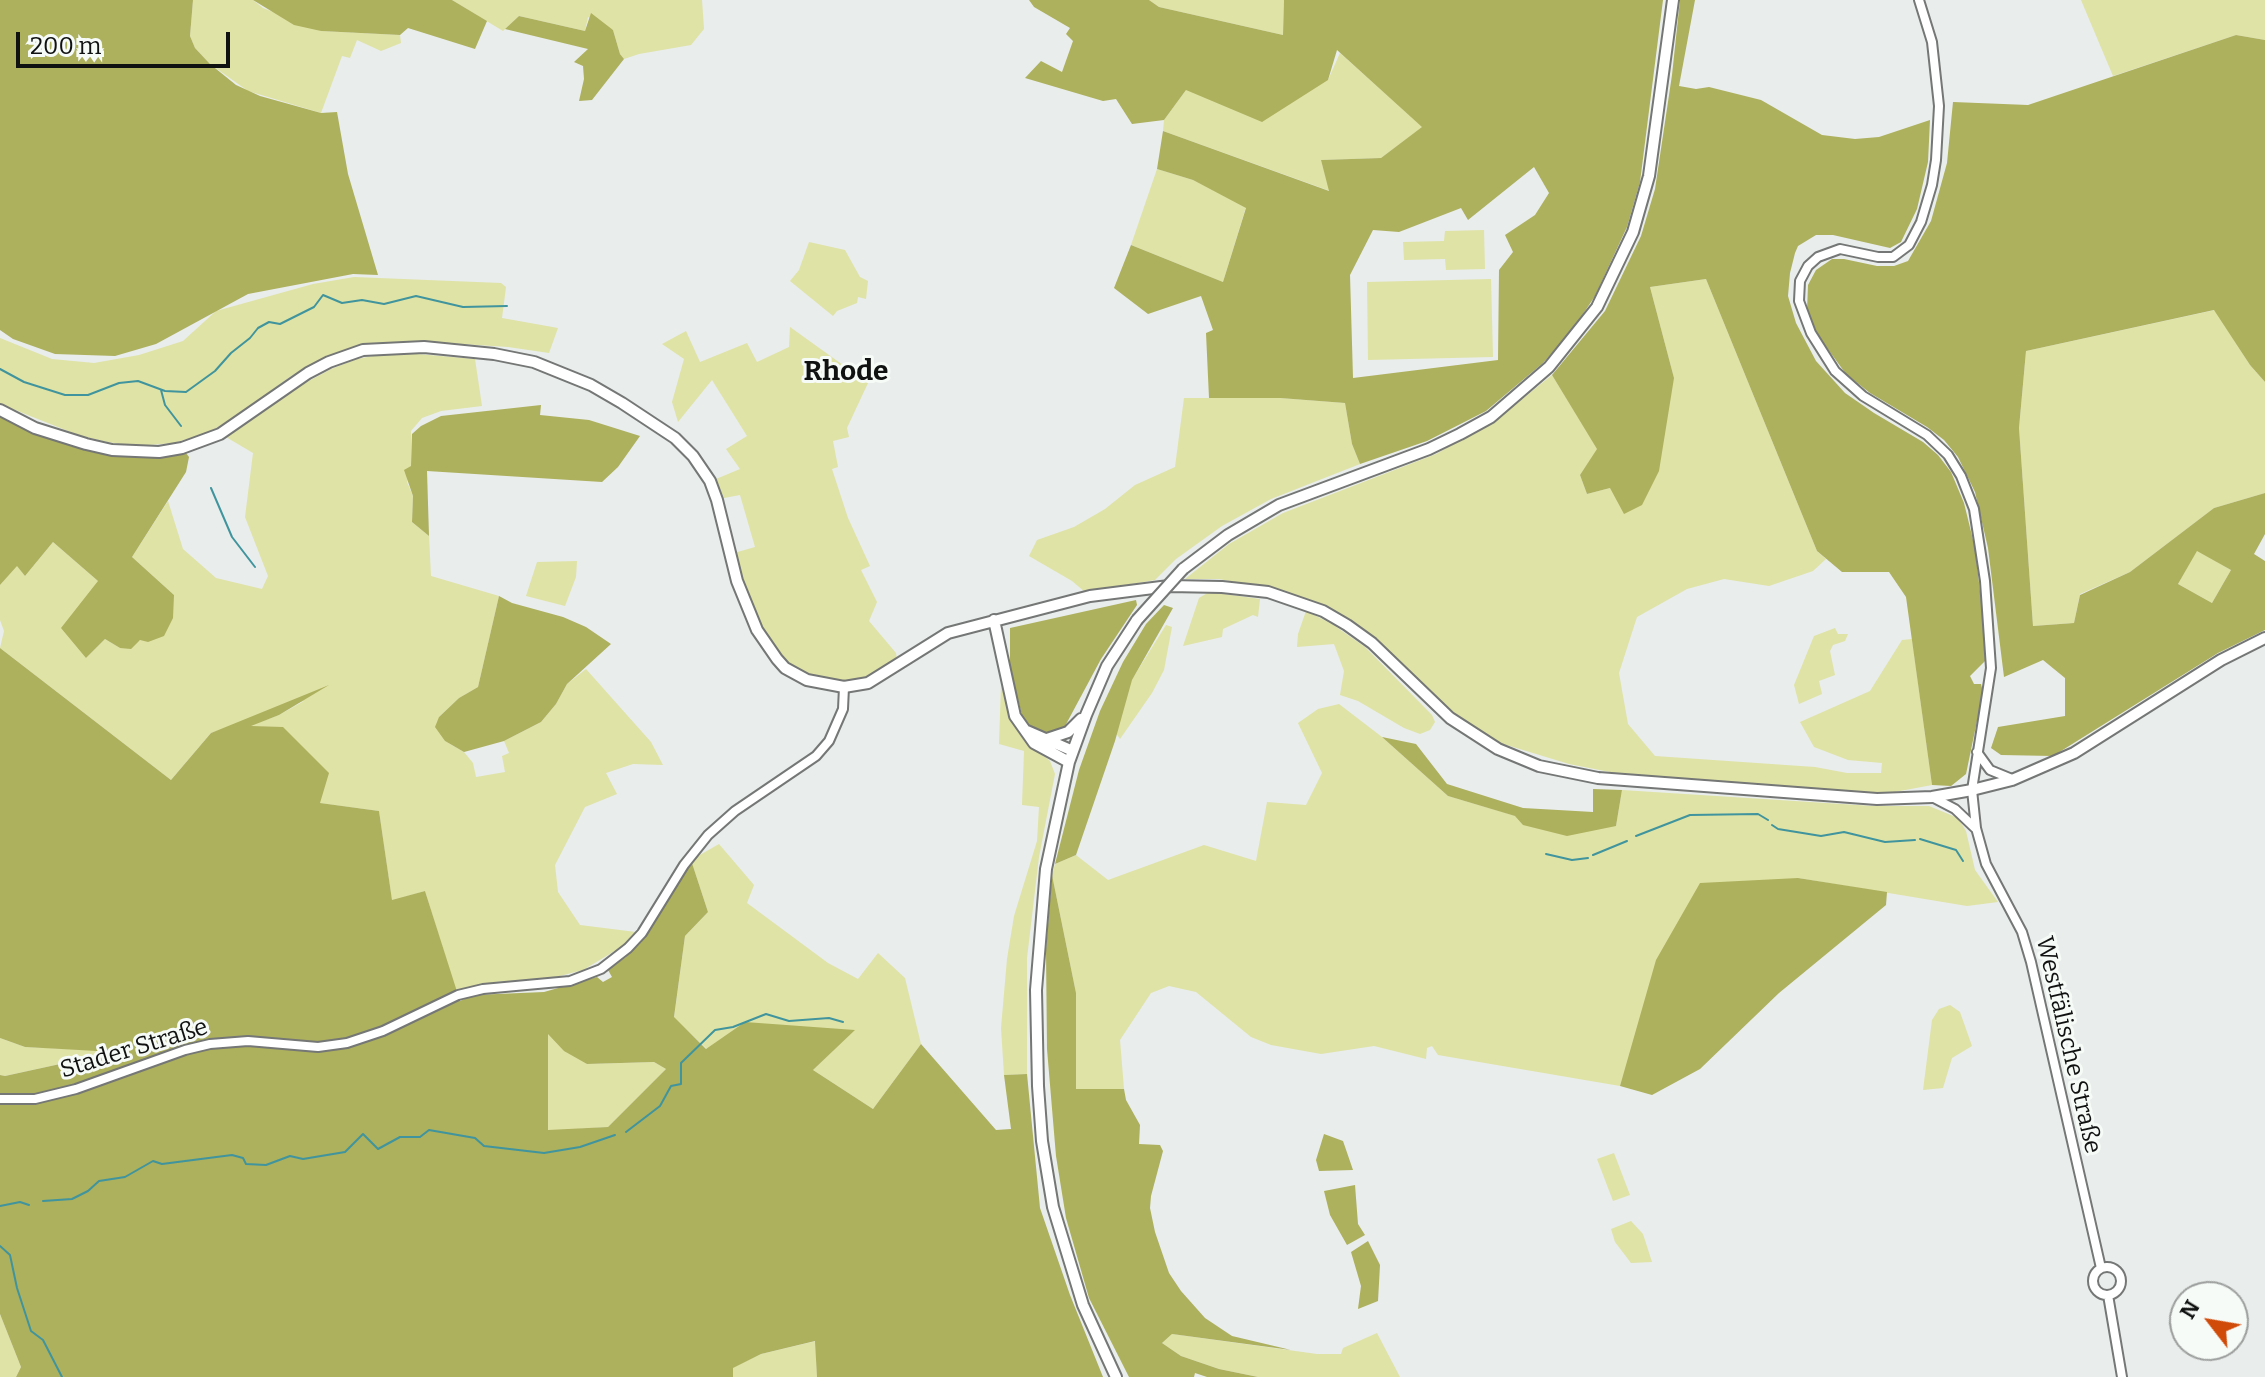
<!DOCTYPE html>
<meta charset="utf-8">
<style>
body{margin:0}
#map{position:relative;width:2265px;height:1377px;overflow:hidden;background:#e9edeb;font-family:Bitter,serif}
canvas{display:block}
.north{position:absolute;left:2169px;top:1281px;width:80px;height:80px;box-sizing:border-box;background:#f7fbf8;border:2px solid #9b9e9c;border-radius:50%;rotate:301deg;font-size:22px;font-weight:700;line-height:32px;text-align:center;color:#101211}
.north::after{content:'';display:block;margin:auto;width:28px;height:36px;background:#d04b09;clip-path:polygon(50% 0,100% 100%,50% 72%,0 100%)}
.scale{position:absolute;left:16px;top:32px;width:214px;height:36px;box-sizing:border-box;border:4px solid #101211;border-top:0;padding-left:10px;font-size:24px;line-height:28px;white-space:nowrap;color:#101211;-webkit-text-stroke:6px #f7fbf8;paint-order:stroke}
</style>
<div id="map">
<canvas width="2265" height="1377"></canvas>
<div class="north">N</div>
<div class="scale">200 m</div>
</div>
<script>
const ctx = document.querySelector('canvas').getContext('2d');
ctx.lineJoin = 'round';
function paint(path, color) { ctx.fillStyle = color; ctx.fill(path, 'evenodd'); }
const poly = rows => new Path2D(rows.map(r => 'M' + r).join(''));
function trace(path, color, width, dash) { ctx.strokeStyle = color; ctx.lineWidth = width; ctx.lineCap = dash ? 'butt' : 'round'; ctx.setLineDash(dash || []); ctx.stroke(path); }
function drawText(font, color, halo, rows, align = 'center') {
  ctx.font = font + ' Bitter,serif'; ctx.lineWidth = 6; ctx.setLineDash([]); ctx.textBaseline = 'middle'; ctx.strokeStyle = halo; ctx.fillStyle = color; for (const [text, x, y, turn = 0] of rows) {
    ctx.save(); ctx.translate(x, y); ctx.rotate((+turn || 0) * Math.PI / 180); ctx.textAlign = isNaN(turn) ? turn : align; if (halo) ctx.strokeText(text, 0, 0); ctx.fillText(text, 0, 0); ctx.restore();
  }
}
const green = poly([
 [193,0,253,0,263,8,321,31,400,35,401,43,381,51,357,40,350,58,342,56,321,113,248,91,210,64,195,48,190,36],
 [452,0,702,0,704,29,691,45,639,54,624,59,620,54,613,30,588,17,585,31,519,16,503,31],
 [1149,0,1284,0,1283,35,1159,7],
 [2081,0,2265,0,2265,40,2236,35,2113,76],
 [1340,53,1423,127,1381,158,1321,160,1330,191,1163,131,1164,120,1186,90,1328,80],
 [1157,169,1193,180,1246,207,1223,282,1131,245],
 [1484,230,1485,269,1446,270,1445,259,1404,260,1403,242,1444,241,1445,231],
 [809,242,845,250,860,277,868,281,866,299,858,297,857,303,837,311,833,316,790,281,799,270],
 [354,277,501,283,506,287,502,318,558,328,549,353,508,347,430,342,372,343,328,356,291,376,234,418,207,433,174,443,136,446,107,442,78,435,0,404,0,338,52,359,94,363,139,355,183,341,216,311,313,284],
 [1491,279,1493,357,1368,360,1367,282],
 [1706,279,1817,551,1826,559,1813,571,1769,586,1724,579,1687,589,1637,617,1619,673,1628,724,1655,756,1815,767,1847,773,1881,773,1882,763,1848,760,1814,747,1800,722,1870,691,1902,640,1912,639,1932,785,1884,794,1751,786,1630,776,1569,764,1500,743,1445,707,1325,608,1282,591,1219,579,1185,579,1229,544,1283,513,1436,454,1496,420,1552,375,1598,449,1580,475,1587,494,1610,488,1674,378,1650,287],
 [2215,310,2250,365,2265,382,2265,493,2214,508,2130,572,2080,594,2074,623,2033,626,2019,428,2026,351],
 [790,327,868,383,847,428,849,437,833,441,838,467,832,469,848,518,870,566,861,570,877,602,869,621,896,653,897,660,867,678,847,681,822,680,798,671,781,658,766,640,741,580,734,553,755,547,740,495,724,498,716,479,740,469,726,449,747,436,712,380,678,422,672,402,684,359,662,344,686,331,700,362,747,343,757,362,789,347],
 [394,352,475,359,482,406,441,411,422,418,411,431,411,466,407,482,413,496,412,522,429,536,431,576,499,596,478,687,459,698,439,717,445,741,464,752,473,763,476,777,505,772,502,756,509,753,504,741,541,722,556,704,567,684,586,669,651,742,663,765,633,764,606,773,617,794,585,807,555,865,558,892,580,925,636,932,623,946,583,970,552,978,495,982,456,991,425,891,392,901,379,811,319,803,249,726,279,715,304,701,211,733,171,780,0,648,4,631,0,620,0,585,17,565,25,576,53,542,98,581,86,658,105,639,120,648,141,640,174,595,132,557,168,501,183,549,216,578,262,589,268,576,245,517,253,453,226,437,238,423,257,409,331,369,357,359],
 [1184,398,1280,398,1345,403,1352,444,1360,464,1271,499,1222,526,1176,559,1155,580,1085,592,1072,581,1029,556,1037,540,1074,527,1105,509,1135,485,1175,467],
 [2197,550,2231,570,2212,603,2178,584],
 [577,561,576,577,565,606,526,596,537,562],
 [1209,592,1260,599,1258,617,1253,615,1223,629,1222,637,1183,646,1199,598],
 [1306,611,1332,624,1365,647,1432,715,1435,722,1430,730,1420,734,1404,728,1358,701,1340,695,1344,671,1334,644,1297,647,1298,634],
 [1166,625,1172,627,1164,670,1152,693,1120,739,1116,733,1131,681],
 [1835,628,1838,634,1848,634,1845,641,1833,645,1830,651,1835,675,1819,681,1822,694,1799,704,1794,685,1814,636],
 [1001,686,1013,724,1024,740,1050,761,1055,774,1039,857,1027,958,1027,1074,1004,1075,1001,1028,1007,959,1014,916,1037,841,1039,807,1022,805,1024,751,999,744],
 [1339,704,1382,737,1448,796,1516,816,1616,826,1622,790,1873,806,1929,806,1958,818,1966,831,1975,870,1998,902,1967,906,1798,878,1628,1062,1620,1086,1438,1055,1432,1046,1427,1048,1426,1059,1374,1046,1321,1054,1271,1045,1251,1037,1196,992,1169,986,1151,993,1120,1040,1124,1089,1076,1089,1076,993,1052,875,1055,864,1076,855,1108,880,1204,845,1256,861,1267,802,1306,805,1322,773,1298,723,1318,709],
 [719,844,754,885,747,903,828,963,858,979,878,953,905,978,921,1044,873,1109,813,1070,854,1030,707,1049,674,1018,685,936,708,912,691,860],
 [1950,1005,1960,1012,1972,1046,1952,1058,1943,1088,1923,1090,1932,1020,1939,1009],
 [548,1032,587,1064,654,1062,666,1069,608,1127,548,1131],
 [0,1038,25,1047,119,1051,5,1076,0,1075],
 [1614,1153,1630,1195,1613,1201,1597,1159],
 [1631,1221,1643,1234,1652,1262,1631,1263,1615,1242,1611,1229],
 [0,1314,21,1367,16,1377,0,1377],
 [1377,1333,1400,1377,1258,1377,1219,1369,1181,1356,1162,1343,1172,1334,1317,1354,1341,1354,1343,1348],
 [816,1341,817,1377,733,1377,732,1368,761,1354]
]);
const forest = poly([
 [0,0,193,0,190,36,195,48,210,64,236,85,260,96,321,113,337,112,348,174,378,275,353,274,248,294,156,344,115,356,55,354,13,339,0,330],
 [253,0,452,0,487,21,475,49,408,28,400,35,321,31,294,25],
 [1029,0,1149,0,1159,7,1283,35,1284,0,1663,0,1640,182,1627,227,1595,296,1571,332,1543,363,1486,411,1427,441,1360,464,1352,444,1345,403,1280,398,1209,398,1206,333,1213,330,1201,296,1148,314,1114,288,1131,245,1223,282,1246,208,1193,180,1157,169,1163,131,1329,191,1321,160,1381,158,1422,127,1337,50,1328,80,1262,122,1186,90,1164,120,1132,124,1116,99,1103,101,1025,78,1041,61,1062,72,1073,41,1066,34,1070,28,1034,7],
 [1534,167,1549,193,1535,215,1505,235,1513,252,1499,270,1498,360,1353,378,1350,275,1373,230,1399,232,1461,208,1468,220],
 [1680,0,1695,0,1679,86,1696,89,1709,87,1761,100,1822,135,1855,139,1879,137,1930,120,1928,162,1917,209,1901,242,1890,248,1833,235,1816,235,1798,246,1795,253,1790,273,1788,296,1796,323,1816,361,1845,393,1874,413,1923,442,1938,455,1951,472,1964,503,1975,548,1984,626,1985,661,1970,676,1974,684,1981,684,1983,692,1966,774,1951,786,1932,785,1906,597,1889,572,1842,572,1817,551,1706,279,1650,287,1674,378,1659,471,1642,505,1624,514,1610,488,1587,494,1580,475,1597,449,1552,375,1605,311,1641,236,1655,189,1672,75],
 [591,13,613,30,620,54,624,59,592,100,579,101,584,79,583,66,574,62,588,49,505,29,519,16,585,31],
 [2236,35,2265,40,2265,382,2250,365,2214,310,2026,351,2019,428,2033,626,2074,623,2080,595,2130,572,2214,508,2265,493,2265,534,2254,554,2265,561,2265,630,2218,653,2053,756,2001,755,1991,748,1998,727,2065,716,2065,678,2043,660,2004,677,1988,548,1975,492,1958,457,1944,440,1927,427,1870,393,1846,374,1819,337,1807,311,1808,285,1816,270,1832,259,1844,259,1877,266,1894,266,1908,261,1931,221,1947,163,1953,102,2028,105],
 [2197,551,2231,570,2212,603,2178,584],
 [541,405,540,415,589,420,640,436,618,467,602,482,427,471,429,536,412,522,413,496,404,470,411,466,412,434,421,426,441,416],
 [0,415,66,444,105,454,160,458,186,453,189,457,186,472,132,557,174,595,173,618,164,636,148,642,140,640,131,649,120,648,105,639,86,658,61,628,98,581,53,542,25,576,17,566,0,585],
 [499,596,512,603,563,617,586,627,611,644,567,684,556,704,541,722,504,741,464,752,445,741,435,727,439,717,459,698,478,687],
 [1136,600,1137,605,1101,659,1064,728,1050,734,1030,726,1023,719,1010,668,1010,628],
 [1164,605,1173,608,1132,680,1115,741,1076,855,1055,864,1079,770,1100,711,1123,662,1146,624],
 [0,648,171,780,211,733,329,685,279,715,251,726,283,727,329,773,320,803,379,811,392,900,425,891,460,1001,474,995,544,992,597,977,603,982,612,977,608,970,626,957,647,935,691,860,708,912,685,936,674,1017,706,1049,745,1022,855,1030,813,1070,873,1109,921,1044,996,1130,1011,1129,1004,1075,1027,1074,1040,1208,1070,1295,1103,1377,817,1377,815,1341,761,1354,733,1368,733,1377,16,1377,21,1367,0,1314,0,1075,5,1076,115,1052,25,1047,0,1038],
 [548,1034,564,1051,587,1064,654,1062,666,1069,608,1127,548,1130],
 [1382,737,1416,744,1447,784,1523,808,1593,812,1593,789,1622,790,1616,826,1567,836,1523,825,1515,816,1448,796],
 [1052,875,1076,993,1076,1089,1124,1089,1126,1100,1140,1125,1139,1144,1160,1145,1163,1151,1151,1196,1150,1208,1155,1232,1169,1273,1181,1291,1205,1318,1232,1336,1291,1350,1172,1334,1162,1343,1181,1356,1219,1369,1258,1377,1207,1377,1195,1373,1194,1377,1129,1377,1089,1298,1066,1218,1056,1156,1047,1049,1046,950],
 [1798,878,1887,892,1886,905,1779,993,1700,1069,1652,1095,1620,1086,1656,960,1700,883],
 [1324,1134,1343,1141,1353,1170,1319,1171,1316,1160],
 [1355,1185,1358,1224,1365,1235,1347,1245,1330,1215,1324,1191],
 [1368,1241,1380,1265,1378,1301,1358,1309,1361,1286,1351,1252]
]);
const stream = poly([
 [0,369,24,382,65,395,88,395,119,383,138,381,165,391,186,392,215,371,231,353,250,338,258,328,269,322,280,324,314,307,323,295,342,303,362,300,384,304,416,296,463,307,507,306],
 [161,390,165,405,181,426],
 [211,488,232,537,255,567],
 [1772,825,1778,829,1821,836,1844,832,1885,842,1915,840],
 [1636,836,1690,815,1758,814,1768,820],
 [1920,839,1956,850,1963,861],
 [1546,854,1572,860,1588,858],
 [1593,855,1627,841],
 [626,1132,660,1106,671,1086,681,1084,681,1063,715,1030,733,1027,766,1014,789,1021,829,1018,843,1022],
 [43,1201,72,1199,88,1191,99,1181,125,1177,153,1161,162,1164,232,1155,243,1158,246,1164,266,1165,290,1156,303,1159,345,1152,363,1134,378,1149,400,1137,420,1137,429,1130,475,1138,484,1146,544,1153,580,1147,615,1135],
 [0,1206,20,1202,29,1205],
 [0,1246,10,1255,17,1288,31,1331,43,1340,62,1377]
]);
const minor = poly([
 [1919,0,1932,42,1939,106,1936,160,1932,185,1921,222,1909,245,1893,257,1878,257,1840,249,1818,257,1808,266,1800,281,1799,301,1811,333,1835,371,1863,396,1927,435,1948,455,1961,476,1974,509,1985,581,1991,668,1972,790,1976,828,1986,864,2022,932,2031,962,2101,1268],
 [1977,752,1990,770,2012,779],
 [1932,797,1955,809,1975,828],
 [0,1099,35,1099,76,1089,185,1050,210,1044,248,1041,318,1047,347,1043,383,1031,458,995,483,989,570,981,601,969,628,948,642,933,684,865,708,835,735,811,816,756,829,741,843,709,844,687],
 '2093 1281a14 14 0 1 1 28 0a14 14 0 1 1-28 0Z',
 [2108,1295,2122,1377]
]);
const major = poly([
 [0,410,35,428,86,444,112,450,159,452,182,448,220,434,308,373,329,362,363,350,424,347,494,354,534,362,591,385,622,403,675,438,693,456,710,481,717,500,737,581,757,630,777,659,785,668,807,680,844,687,868,683,948,633,1090,596,1169,586,1222,587,1268,592,1323,611,1347,625,1372,643,1450,718,1498,749,1539,766,1598,778,1877,799,1932,797,1972,790,2012,780,2074,753,2221,660,2265,638],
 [1183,569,1228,535,1279,505,1429,449,1460,434,1491,417,1549,367,1597,307,1633,232,1649,176,1673,0],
 [994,620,1015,716,1034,743,1069,762],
 [1027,731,1073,751],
 [1044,740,1068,732,1081,719],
 [1116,1377,1083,1305,1053,1207,1042,1141,1038,1086,1036,990,1046,869,1069,762,1086,715,1107,666,1137,620]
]);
const majorBridge = poly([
 [1137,620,1183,569]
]);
const streetNames = [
 ["Westfälische Straße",2068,1045,77],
 ["Stader Straße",134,1049,-17]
];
const quarterNames = [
 ["Rhode",846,372]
];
paint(green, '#dfe3a6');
paint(forest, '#adb05d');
trace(stream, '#40949d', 2);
trace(minor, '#747775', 12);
trace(major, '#747775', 14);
trace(minor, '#fff', 8);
trace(major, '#fff', 10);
trace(majorBridge, '#747775', 14, []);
trace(majorBridge, '#fff', 10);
drawText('24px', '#101211', '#f7fbf8', streetNames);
drawText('bold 28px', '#101211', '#f7fbf8', quarterNames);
</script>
